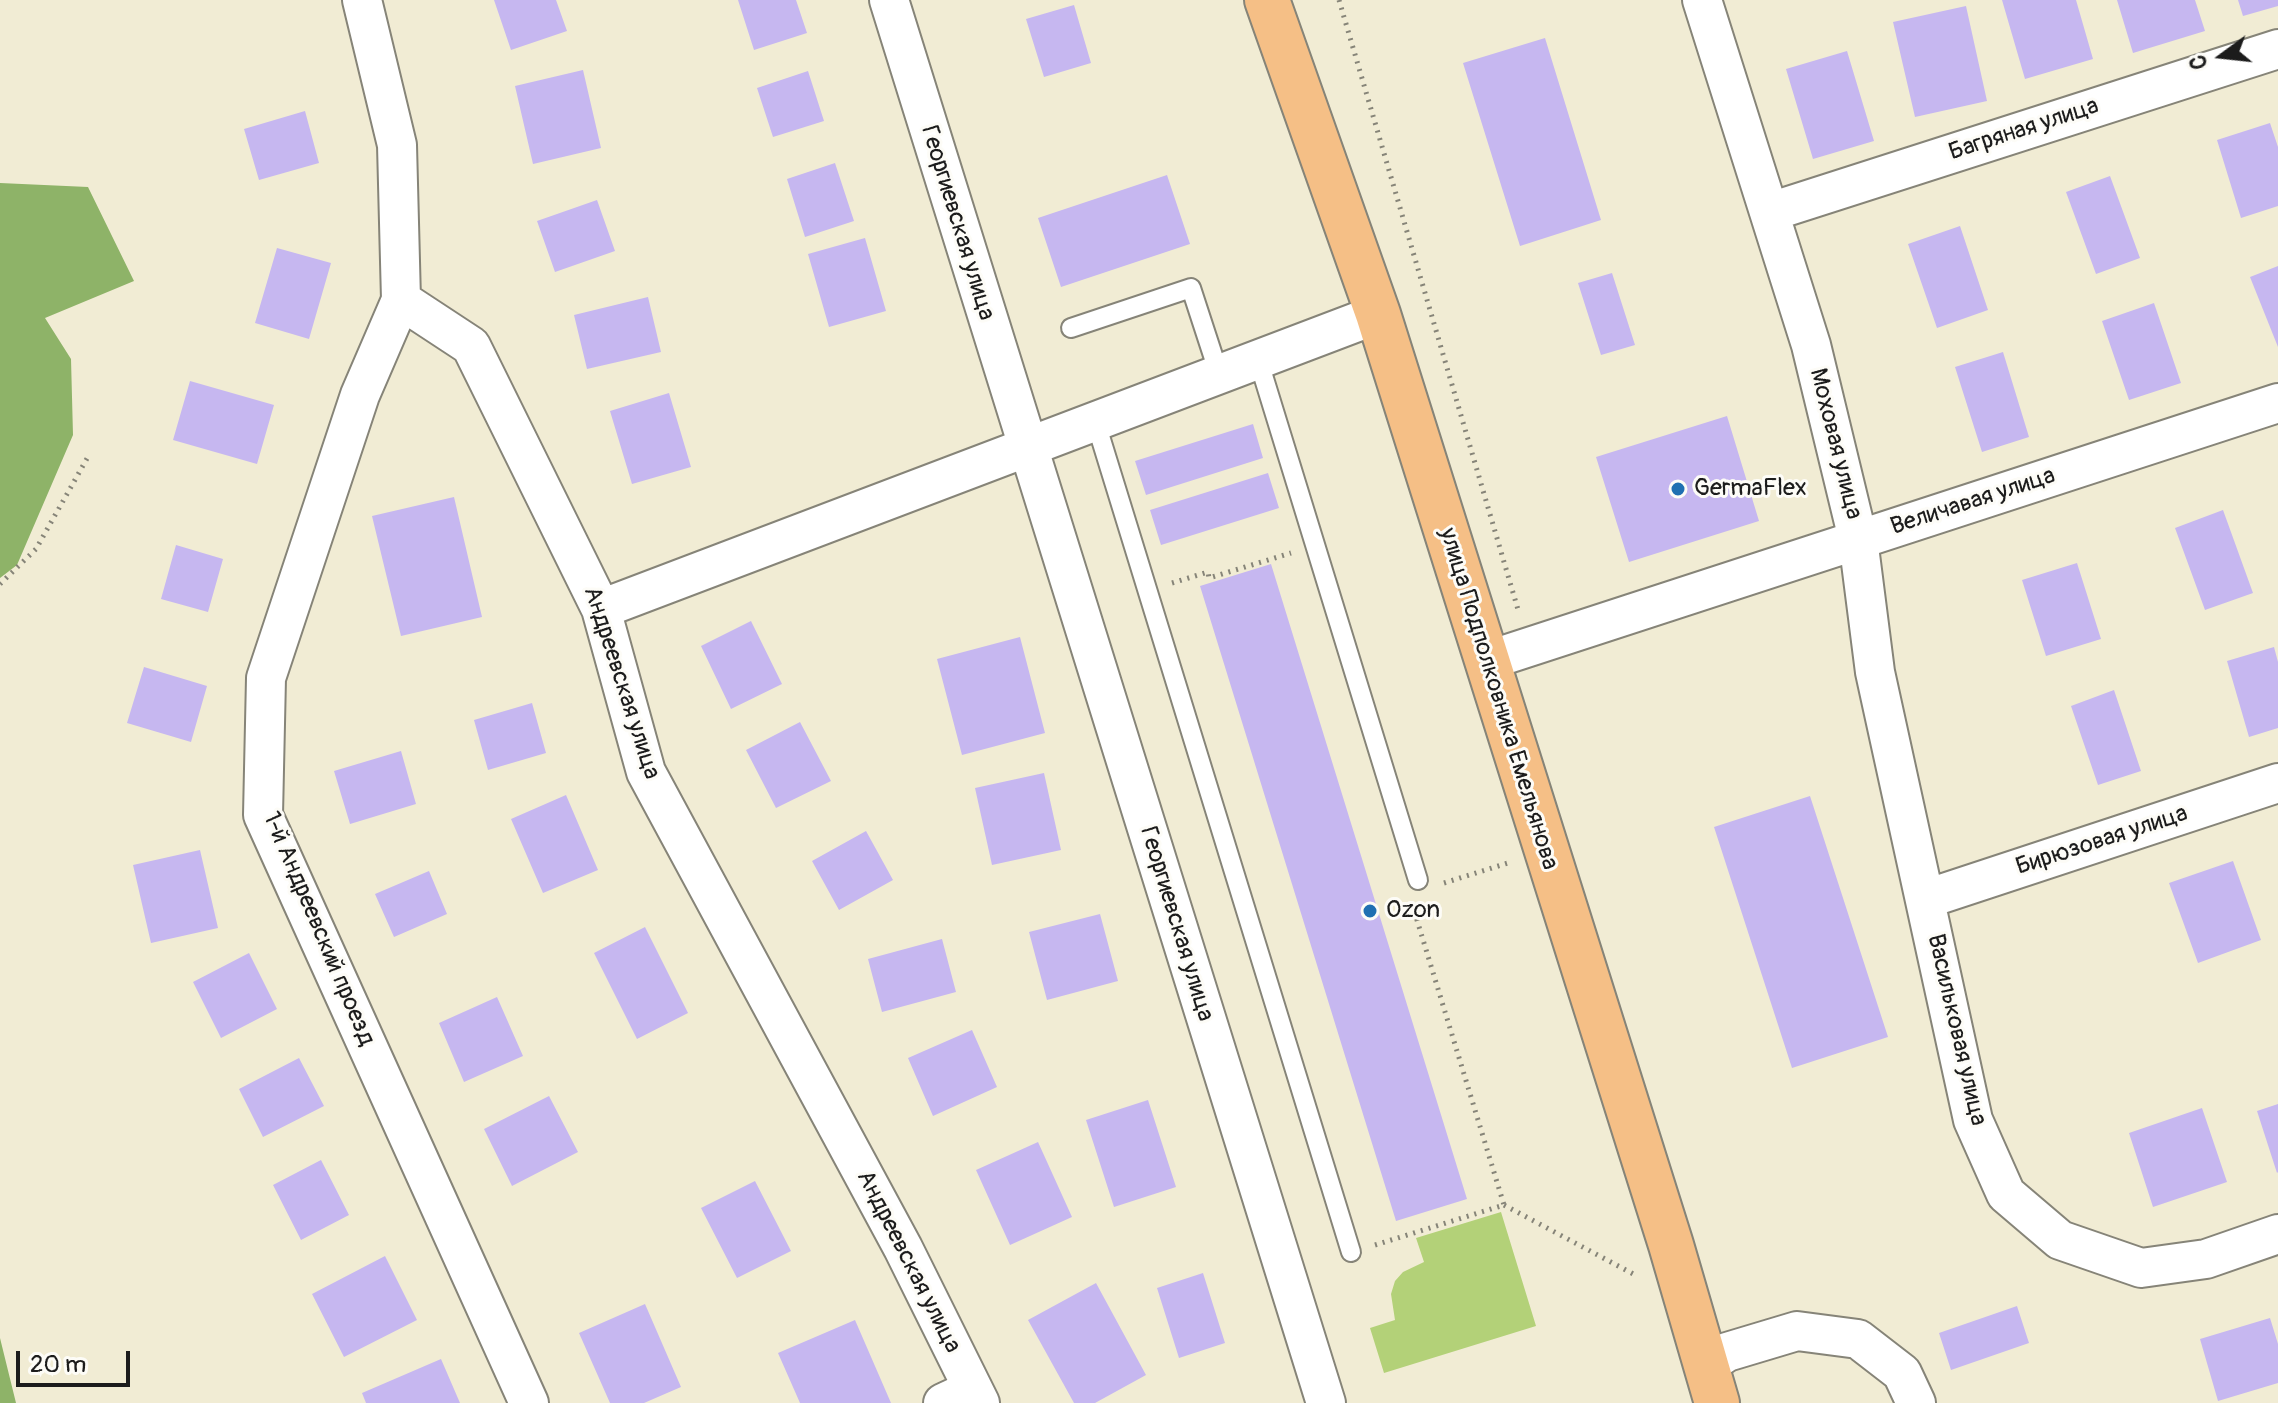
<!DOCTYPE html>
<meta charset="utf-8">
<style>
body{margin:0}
#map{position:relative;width:2278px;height:1403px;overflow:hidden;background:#f1ecd4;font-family:Pangolin,sans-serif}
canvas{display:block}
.north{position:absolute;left:2182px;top:16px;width:80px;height:80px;-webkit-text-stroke:6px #fdfcf7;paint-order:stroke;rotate:255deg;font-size:22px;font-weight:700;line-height:32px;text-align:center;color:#1c1c1c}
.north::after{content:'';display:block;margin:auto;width:28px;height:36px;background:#1c1c1c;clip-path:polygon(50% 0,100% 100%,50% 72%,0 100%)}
.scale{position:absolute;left:16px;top:1351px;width:114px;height:36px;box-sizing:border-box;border:4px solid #1c1c1c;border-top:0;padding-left:10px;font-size:24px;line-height:28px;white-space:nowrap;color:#1c1c1c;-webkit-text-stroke:6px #fdfcf7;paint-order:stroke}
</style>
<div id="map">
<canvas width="2278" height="1403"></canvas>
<div class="north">С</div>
<div class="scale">20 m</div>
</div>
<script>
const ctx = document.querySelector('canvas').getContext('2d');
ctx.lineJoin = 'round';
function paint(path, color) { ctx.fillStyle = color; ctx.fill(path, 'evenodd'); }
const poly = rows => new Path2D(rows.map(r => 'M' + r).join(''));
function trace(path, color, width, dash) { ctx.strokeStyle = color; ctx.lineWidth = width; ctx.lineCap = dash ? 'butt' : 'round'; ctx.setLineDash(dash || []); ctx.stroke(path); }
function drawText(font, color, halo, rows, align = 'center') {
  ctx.font = font + ' Pangolin,sans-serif'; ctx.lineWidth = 6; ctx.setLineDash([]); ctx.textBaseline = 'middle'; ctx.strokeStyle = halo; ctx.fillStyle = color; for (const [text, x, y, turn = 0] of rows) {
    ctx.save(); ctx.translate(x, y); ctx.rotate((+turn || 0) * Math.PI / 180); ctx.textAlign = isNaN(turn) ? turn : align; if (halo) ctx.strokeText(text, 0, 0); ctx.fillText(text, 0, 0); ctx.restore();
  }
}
const green = poly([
 [1501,1212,1536,1326,1384,1373,1370,1328,1395,1320,1391,1294,1395,1281,1403,1272,1424,1262,1416,1238]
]);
const forest = poly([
 [0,183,88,187,134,281,45,318,71,359,73,435,17,565,0,578],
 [0,1338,16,1403,0,1403]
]);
const building = poly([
 [494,0,556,0,567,31,511,50],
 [738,0,796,0,807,33,754,50],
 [2002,0,2076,0,2093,59,2025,79],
 [2117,0,2195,0,2205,31,2133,53],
 [2238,0,2278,0,2278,6,2243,16],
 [1074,5,1091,63,1044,77,1026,19],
 [1966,6,1987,101,1915,117,1893,22],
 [1545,38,1601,220,1520,246,1463,63],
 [1847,51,1874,141,1813,159,1786,69],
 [583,70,601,148,533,164,515,86],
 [808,71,824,121,773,137,757,88],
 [305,111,319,163,259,180,244,129],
 [2270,123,2278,147,2278,206,2241,218,2217,140],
 [835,163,854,221,805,237,787,179],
 [1167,175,1190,244,1061,287,1038,218],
 [2110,176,2140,258,2096,274,2066,192],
 [597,200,615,251,555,272,537,221],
 [1960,226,1988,310,1937,328,1908,244],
 [865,238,886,311,829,327,808,254],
 [277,248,331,263,309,339,255,323],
 [2278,266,2278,347,2250,277],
 [1612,273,1635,345,1601,355,1578,283],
 [648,297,661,352,587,369,574,315],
 [2154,303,2181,383,2129,400,2102,321],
 [2003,352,2029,437,1982,452,1955,367],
 [190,381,274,405,257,464,173,440],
 [669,393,691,467,632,484,610,411],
 [1727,416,1759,521,1629,562,1596,457],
 [1253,424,1263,458,1146,495,1135,461],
 [1268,473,1279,508,1161,545,1150,510],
 [454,497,482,617,401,636,372,516],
 [2223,510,2253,593,2205,610,2175,528],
 [176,545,223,559,208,612,161,599],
 [2077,563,2101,639,2046,656,2022,580],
 [1271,564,1467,1199,1396,1221,1200,586],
 [751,621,782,684,731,709,701,646],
 [1020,637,1045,733,962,755,937,659],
 [2274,647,2278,662,2278,728,2249,737,2227,661],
 [144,667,207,686,191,742,127,723],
 [2114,690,2141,771,2098,785,2071,706],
 [532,703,546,753,488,770,474,720],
 [800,722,831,781,776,808,746,750],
 [401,751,416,804,350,824,334,771],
 [1044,773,1061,850,992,865,975,788],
 [566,795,598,870,543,893,511,819],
 [1810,796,1888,1037,1792,1068,1714,827],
 [866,831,893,880,839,910,812,861],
 [200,850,218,928,151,943,133,865],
 [2233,861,2261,940,2198,963,2169,883],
 [429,871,447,914,394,937,375,894],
 [1100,914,1118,981,1047,1000,1029,932],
 [645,927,688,1013,637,1039,594,953],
 [942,939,956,992,882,1012,868,959],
 [249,953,277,1009,221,1038,193,982],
 [497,997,523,1056,464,1082,439,1023],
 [972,1030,997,1087,933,1116,908,1058],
 [299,1058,324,1106,263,1137,239,1089],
 [549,1096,578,1152,512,1186,484,1129],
 [1148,1100,1176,1187,1114,1207,1086,1120],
 [2278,1104,2278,1172,2277,1173,2257,1111],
 [2202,1108,2227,1182,2153,1207,2129,1133],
 [1038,1142,1072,1217,1010,1245,976,1170],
 [321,1160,349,1215,301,1240,273,1185],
 [755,1181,791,1251,737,1278,701,1208],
 [385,1256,417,1320,344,1357,312,1294],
 [1203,1273,1225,1343,1179,1358,1157,1288],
 [1096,1283,1146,1375,1095,1403,1074,1403,1028,1320],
 [645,1304,681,1387,644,1403,610,1403,579,1333],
 [2017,1306,2029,1343,1951,1370,1939,1333],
 [2270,1318,2278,1344,2278,1383,2218,1401,2200,1339],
 [855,1320,891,1403,800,1403,778,1353],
 [441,1359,460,1403,366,1403,362,1393]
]);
const path = poly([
 [1339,0,1519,613],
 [1172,583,1208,572,1209,578,1291,553],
 [0,584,36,549,89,455],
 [1444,883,1511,862],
 [1504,1205,1637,1276],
 [1375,1245,1504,1205,1413,907]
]);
const lane = poly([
 [1071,328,1191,288,1219,374],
 [1258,359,1418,880],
 [1095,420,1351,1252]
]);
const street = poly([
 [362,0,397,145,401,300,471,346,601,609,646,772,903,1248,980,1403],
 [889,0,1326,1403],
 [1702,0,1811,345,1858,539,1875,672,1973,1120,2006,1194,2060,1240,2141,1268,2206,1259,2278,1234],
 [1770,212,2278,49],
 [401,300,360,395,266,678,263,815,529,1403],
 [601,609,1378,314],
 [1486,661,2278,403],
 [1926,899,2278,783],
 [1707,1365,1727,1352,1797,1331,1858,1339,1902,1373,1916,1403],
 [943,1403,973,1389]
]);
const primary = poly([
 [1267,0,1378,314,1671,1245,1717,1403]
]);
const markers = [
 [1678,489,8,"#1f6fb2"],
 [1370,911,8,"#1f6fb2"]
];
const streetNames = [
 ["Багряная улица",2024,130,-18],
 ["Георгиевская улица",957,223,73],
 ["Моховая улица",1835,444,76],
 ["Величавая улица",1973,502,-18],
 ["Андреевская улица",621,683,72],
 ["улица Подполковника Емельянова",1498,699,73],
 ["Бирюзовая улица",2102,841,-18],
 ["Георгиевская улица",1176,924,73],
 ["1-й Андреевский проезд",318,929,67],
 ["Васильковая улица",1956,1030,77],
 ["Андреевская улица",908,1262,63]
];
const poiNames = [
 ["GermaFlex",1694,489],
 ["Ozon",1386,911]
];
paint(green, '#b3d178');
paint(forest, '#8eb368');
paint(building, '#c6b7f0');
trace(lane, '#868478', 22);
trace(street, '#868478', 42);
trace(primary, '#868478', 48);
trace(path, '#868478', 5, [2, 6]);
trace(lane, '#fff', 18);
trace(street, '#fff', 38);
trace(primary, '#f5bf86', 44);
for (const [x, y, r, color] of markers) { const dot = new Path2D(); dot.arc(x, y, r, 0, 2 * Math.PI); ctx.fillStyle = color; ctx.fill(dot); trace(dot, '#fdfcf7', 3); }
drawText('24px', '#1c1c1c', '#fdfcf7', streetNames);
drawText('24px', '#1c1c1c', '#fdfcf7', poiNames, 'left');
</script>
